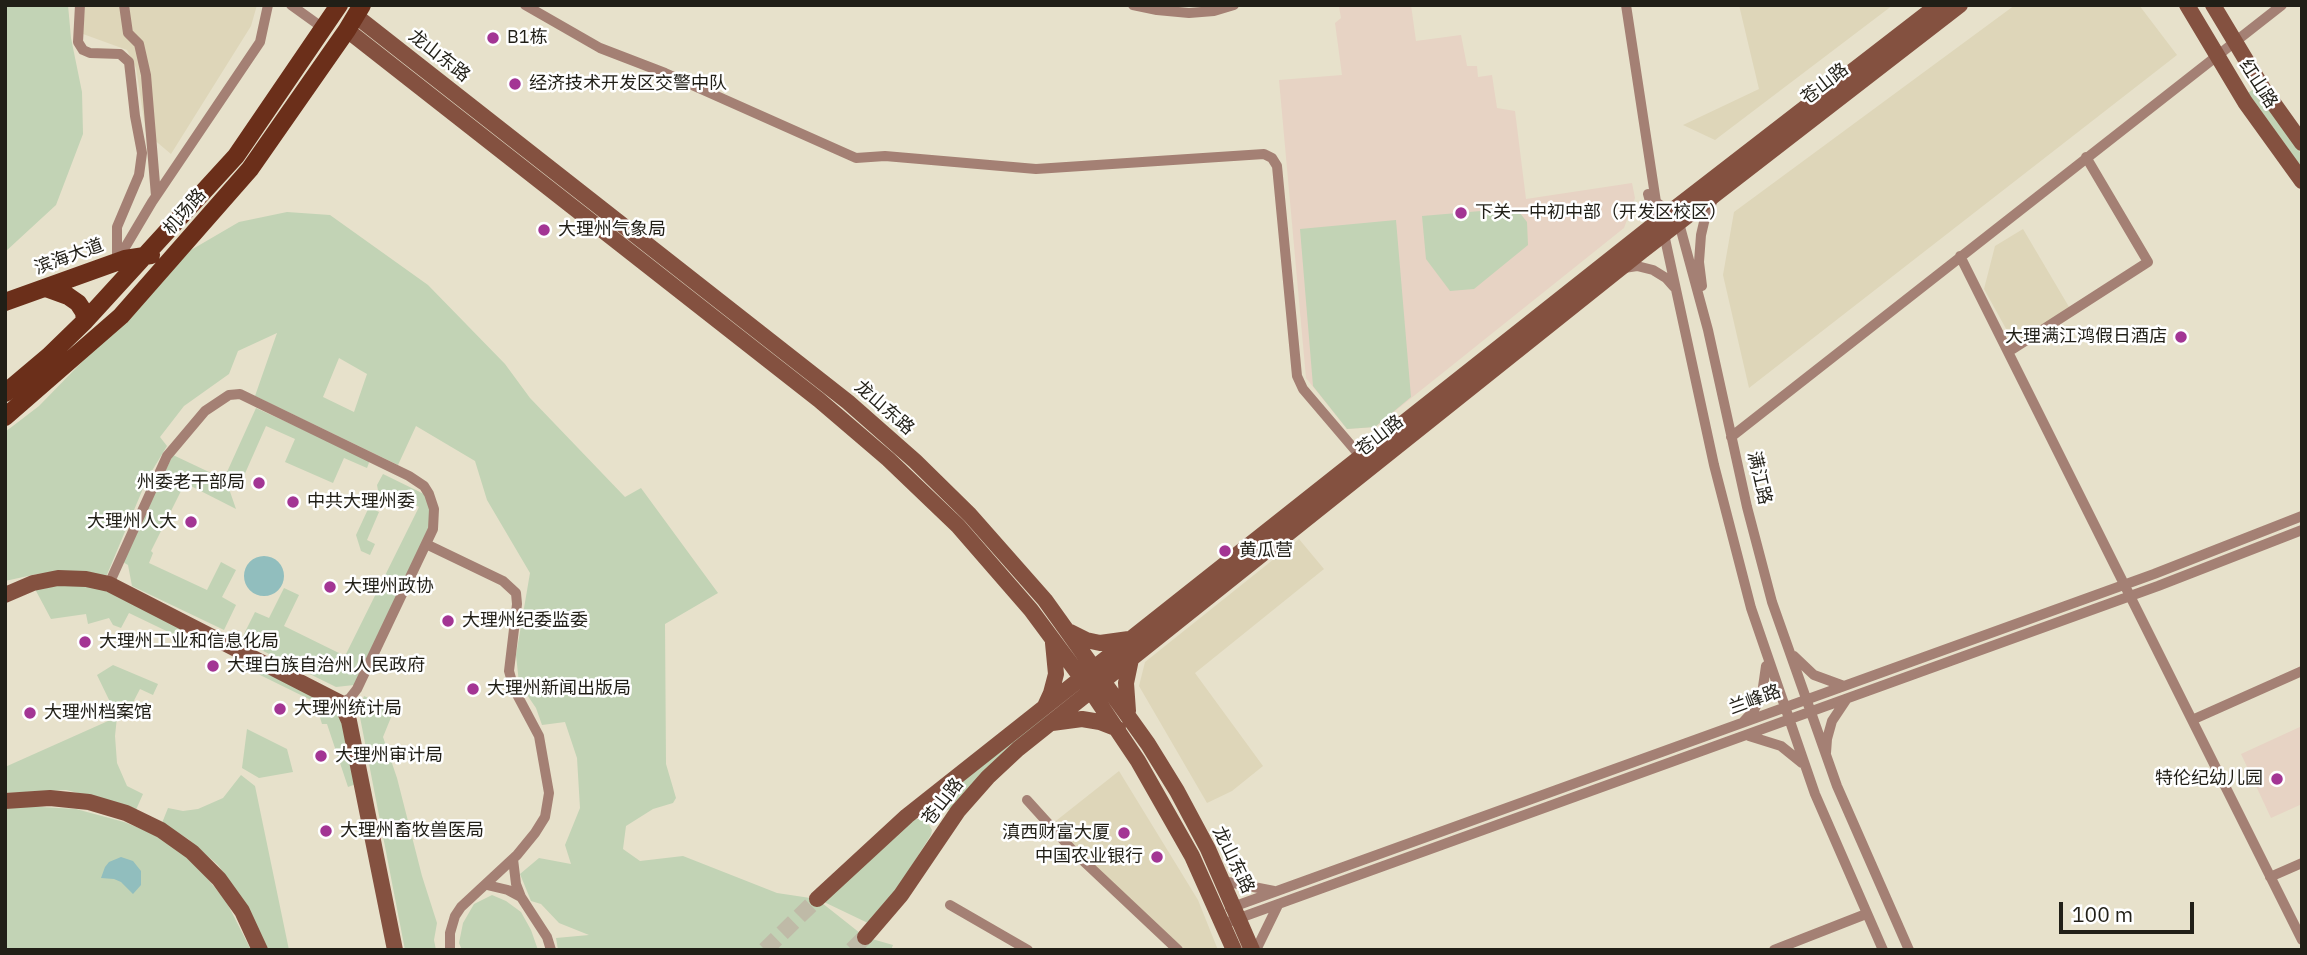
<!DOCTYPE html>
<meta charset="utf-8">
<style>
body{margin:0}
#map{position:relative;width:2307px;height:955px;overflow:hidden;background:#e7e1cb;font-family:"IBM Plex Sans",sans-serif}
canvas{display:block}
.frame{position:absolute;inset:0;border:7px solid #211f17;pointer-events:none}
.scale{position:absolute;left:2059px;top:902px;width:135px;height:32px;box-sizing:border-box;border:4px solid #211f17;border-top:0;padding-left:9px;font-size:21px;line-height:24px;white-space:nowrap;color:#211f17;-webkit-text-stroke:5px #fff;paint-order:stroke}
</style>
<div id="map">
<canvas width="2307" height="955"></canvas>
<div class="frame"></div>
<div class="scale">100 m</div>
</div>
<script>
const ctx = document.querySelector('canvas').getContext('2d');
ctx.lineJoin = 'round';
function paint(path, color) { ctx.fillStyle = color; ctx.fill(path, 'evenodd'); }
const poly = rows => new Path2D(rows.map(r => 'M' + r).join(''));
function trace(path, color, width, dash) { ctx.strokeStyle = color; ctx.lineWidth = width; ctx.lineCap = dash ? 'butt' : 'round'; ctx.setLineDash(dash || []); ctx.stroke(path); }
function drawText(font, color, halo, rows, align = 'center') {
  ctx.font = font + ' "IBM Plex Sans","Noto Sans SC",sans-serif'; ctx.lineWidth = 5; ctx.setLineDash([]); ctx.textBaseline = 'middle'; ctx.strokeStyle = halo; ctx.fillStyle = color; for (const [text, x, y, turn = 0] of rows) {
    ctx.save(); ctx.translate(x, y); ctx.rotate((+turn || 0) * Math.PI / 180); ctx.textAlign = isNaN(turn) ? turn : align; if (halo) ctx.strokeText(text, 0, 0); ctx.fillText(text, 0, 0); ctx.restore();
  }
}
const built = poly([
 [85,5,257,5,251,26,171,154,146,133,136,68,127,50,83,34],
 [1739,5,1893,5,1715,140,1683,125,1759,89],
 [2015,5,2139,5,2177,55,1749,388,1723,275,1734,212],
 [2023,229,2072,312,2015,345,1984,289,1995,246],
 [1299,539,1324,569,1195,673,1263,766,1232,791,1207,803,1139,686,1145,662],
 [1119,771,1198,900,1218,950,1185,950,1101,874,1052,824]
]);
const education = poly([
 [1348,5,1411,5,1416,41,1461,35,1467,66,1477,66,1478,77,1492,75,1497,108,1515,111,1526,199,1632,183,1635,198,1624,228,1375,427,1347,429,1306,378,1279,80,1342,75,1335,23,1341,18,1339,7],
 [2302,726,2302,804,2271,818,2241,754]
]);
const green = poly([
 [5,5,68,5,71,38,82,92,83,134,56,205,5,252],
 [2255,88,2302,155,2302,168,2248,93],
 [1516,208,1527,222,1528,245,1474,289,1450,291,1426,259,1422,216],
 [287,212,330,215,428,285,505,364,530,398,625,497,641,488,718,593,665,624,666,764,676,798,673,803,653,809,626,826,623,849,640,861,683,856,777,893,817,899,865,937,893,945,891,950,558,950,556,938,589,935,559,923,541,904,531,901,520,874,539,858,571,864,565,845,580,808,577,758,565,722,542,725,536,708,519,683,516,655,530,573,487,500,475,461,416,426,398,465,255,396,277,333,238,351,229,374,184,406,160,437,167,446,147,479,106,577,64,572,37,574,5,581,5,432,39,406,191,250,239,222],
 [339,358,367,374,354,412,323,397],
 [1396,220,1411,397,1375,427,1347,429,1313,386,1300,229],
 [256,408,370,460,367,468,344,458,333,483,285,462,295,439,266,426,239,487,227,472],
 [173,455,226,480,236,509,185,483,151,551,153,553,149,563,207,590,221,562,236,570,222,597,236,605,224,630,132,586,128,565,121,561],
 [383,474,426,495,433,519,354,685,336,687,241,640,255,612,269,618,284,588,299,595,284,626,345,656,419,507,390,492,384,503,380,501,377,485],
 [369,507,379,512,367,540,375,544,370,555,361,551,356,535],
 [72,580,106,589,185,626,181,638,129,613,121,628,113,625,109,618,88,624,86,614,51,619,35,589],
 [113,665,158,684,153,695,140,689,127,714,112,706,97,675],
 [262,666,332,701,347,731,356,784,348,787,327,724,322,724,315,702,258,674],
 [364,696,394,710,383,737,397,778,422,876,437,923,434,940,436,950,405,950,359,712],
 [1044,714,1046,717,951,809,947,810,940,803,938,800],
 [117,717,115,736,117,763,127,786,143,794,135,812,107,800,66,790,5,793,5,767],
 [247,729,287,749,293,772,259,778,242,768],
 [241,775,255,786,289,950,265,950,244,901,218,865,188,839,162,823,168,808,183,811,198,809,223,798],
 [24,806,76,809,124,822,154,834,193,861,226,901,251,950,5,950,5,808],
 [915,819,923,819,928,823,932,830,931,835,901,883,870,924,824,902,878,849],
 [492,895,506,901,521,912,531,930,538,950,462,950,459,943,463,923,474,904]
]);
const water = poly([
 '244 576a20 20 0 1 1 40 0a20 20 0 1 1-40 0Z',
 [121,857,133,861,141,871,141,885,133,894,121,882,114,879,101,878,105,867,109,862]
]);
const secondaryTunnel = poly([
 [765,950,817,899],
 [852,950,865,937]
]);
const street = poly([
 [80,5,78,42,83,50,90,53,120,54,129,62,135,116,142,153,139,175,117,227,117,261],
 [124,5,128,33,139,44,146,75,156,196],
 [291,5,323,28],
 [525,5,600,48,665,73,856,158,885,156,1036,169,1264,154,1272,158,1277,166,1297,376,1303,389,1361,457],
 [1133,5,1157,10,1189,13,1214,11,1234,5],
 [1626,5,1656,202,1670,212,1679,223,1708,330,1747,507,1772,602,1837,786,1909,950],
 [1648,194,1656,223,1664,234,1714,465,1751,608,1815,794,1883,950],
 [1960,256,2302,940],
 [117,261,152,202,260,42,268,5],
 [1624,268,1637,266,1653,270,1666,278,1674,287],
 [1702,286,1699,262,1701,235,1705,218,1713,200],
 [2008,352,2148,262,2086,157],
 [1731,437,2282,5],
 [426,544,503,581,516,593,517,604,509,671,514,689,539,736,549,793,545,817,535,833,517,855,461,907,455,916,450,933,450,950],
 [109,584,167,456,205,411,229,395,240,394,409,476,424,486,429,494,434,509,433,529,357,689,350,698,341,703],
 [1794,656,1814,675,1844,686],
 [2192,720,2302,671],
 [1744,721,1754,710,1762,694,1766,666],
 [1749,736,1781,746,1802,763],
 [1826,753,1827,739,1832,721,1846,700],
 [1027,800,1075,853,1178,950],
 [513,859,516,884,521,897],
 [2270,877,2302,863],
 [1223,881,1274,891],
 [487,885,508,890,521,897,547,937,551,950],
 [950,905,1028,950],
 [1230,908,2154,574,2302,516],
 [1223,924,2158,586,2302,530],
 [1256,950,1278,905],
 [1774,950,1866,914]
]);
const secondary = poly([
 [2187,5,2245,102,2302,181],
 [2213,5,2264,90,2302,143],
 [356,16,848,402,915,461,970,515,1045,600,1148,744,1177,791,1208,849,1252,950],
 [347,30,819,400,888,459,958,526,1031,610,1091,691,1138,761,1192,856,1234,950],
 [5,595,33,583,58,578,86,579,109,584,341,703,349,721,395,950],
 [1070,632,1086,640,1100,643,1129,639],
 [1045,706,1051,693,1056,674,1053,643],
 [1128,711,1126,683,1131,659],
 [1052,723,1082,719,1100,722,1118,729],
 [5,801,50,798,89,802,126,813,161,830,192,852,219,879,242,911,260,950],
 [817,899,907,816,1656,223,1938,5],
 [865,937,901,895,958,811,988,777,1018,749,1642,251,1960,5]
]);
const primary = poly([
 [46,288,68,296,78,303,84,312,85,321],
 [5,302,125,259,151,255],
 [5,393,49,356,85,321,236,156,339,5],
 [5,417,121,316,250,169,347,30,362,5]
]);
const markers = [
 [493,38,7,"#a33594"],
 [515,84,7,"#a33594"],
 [1461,213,7,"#a33594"],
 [544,230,7,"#a33594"],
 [2181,337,7,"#a33594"],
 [259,483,7,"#a33594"],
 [293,502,7,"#a33594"],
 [191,522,7,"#a33594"],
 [1225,551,7,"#a33594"],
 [330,587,7,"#a33594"],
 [448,621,7,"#a33594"],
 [85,642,7,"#a33594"],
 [213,666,7,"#a33594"],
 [473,689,7,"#a33594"],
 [280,709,7,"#a33594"],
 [30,713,7,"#a33594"],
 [321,756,7,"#a33594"],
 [2277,779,7,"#a33594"],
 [326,831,7,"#a33594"],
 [1124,833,7,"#a33594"],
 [1157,857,7,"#a33594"]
];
const poiNames = [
 ["B1栋",507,38],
 ["经济技术开发区交警中队",529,84],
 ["下关一中初中部（开发区校区）",1475,213],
 ["大理州气象局",558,230],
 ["大理满江鸿假日酒店",2167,337,"right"],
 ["州委老干部局",245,483,"right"],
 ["中共大理州委",307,502],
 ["大理州人大",177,522,"right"],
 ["黄瓜营",1239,551],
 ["大理州政协",344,587],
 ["大理州纪委监委",462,621],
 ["大理州工业和信息化局",99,642],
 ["大理白族自治州人民政府",227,666],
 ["大理州新闻出版局",487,689],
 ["大理州统计局",294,709],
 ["大理州档案馆",44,713],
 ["大理州审计局",335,756],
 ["特伦纪幼儿园",2263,779,"right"],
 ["大理州畜牧兽医局",340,831],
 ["滇西财富大厦",1110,833,"right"],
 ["中国农业银行",1143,857,"right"]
];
const streetNames = [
 ["龙山东路",439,56,38],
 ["苍山路",1825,84,-38],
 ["红山路",2258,84,57],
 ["机场路",185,212,-49],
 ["滨海大道",69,257,-20],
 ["龙山东路",884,408,41],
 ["苍山路",1380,436,-38],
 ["满江路",1759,478,77],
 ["兰峰路",1755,700,-20],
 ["苍山路",943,802,-52],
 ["龙山东路",1233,860,64]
];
paint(built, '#ded6b9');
paint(education, '#e7d3c4');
paint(green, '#c2d3b5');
paint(water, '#91bebe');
trace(secondaryTunnel, '#bfbaa7', 16, [16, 8]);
trace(street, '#a48074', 10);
trace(secondary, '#845140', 16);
trace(primary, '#6b2f1a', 18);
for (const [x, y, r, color] of markers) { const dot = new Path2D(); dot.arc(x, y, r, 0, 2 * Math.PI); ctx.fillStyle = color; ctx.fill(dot); trace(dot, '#fff', 2.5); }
drawText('18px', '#211f17', '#fff', poiNames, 'left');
drawText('18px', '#211f17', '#fff', streetNames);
</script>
